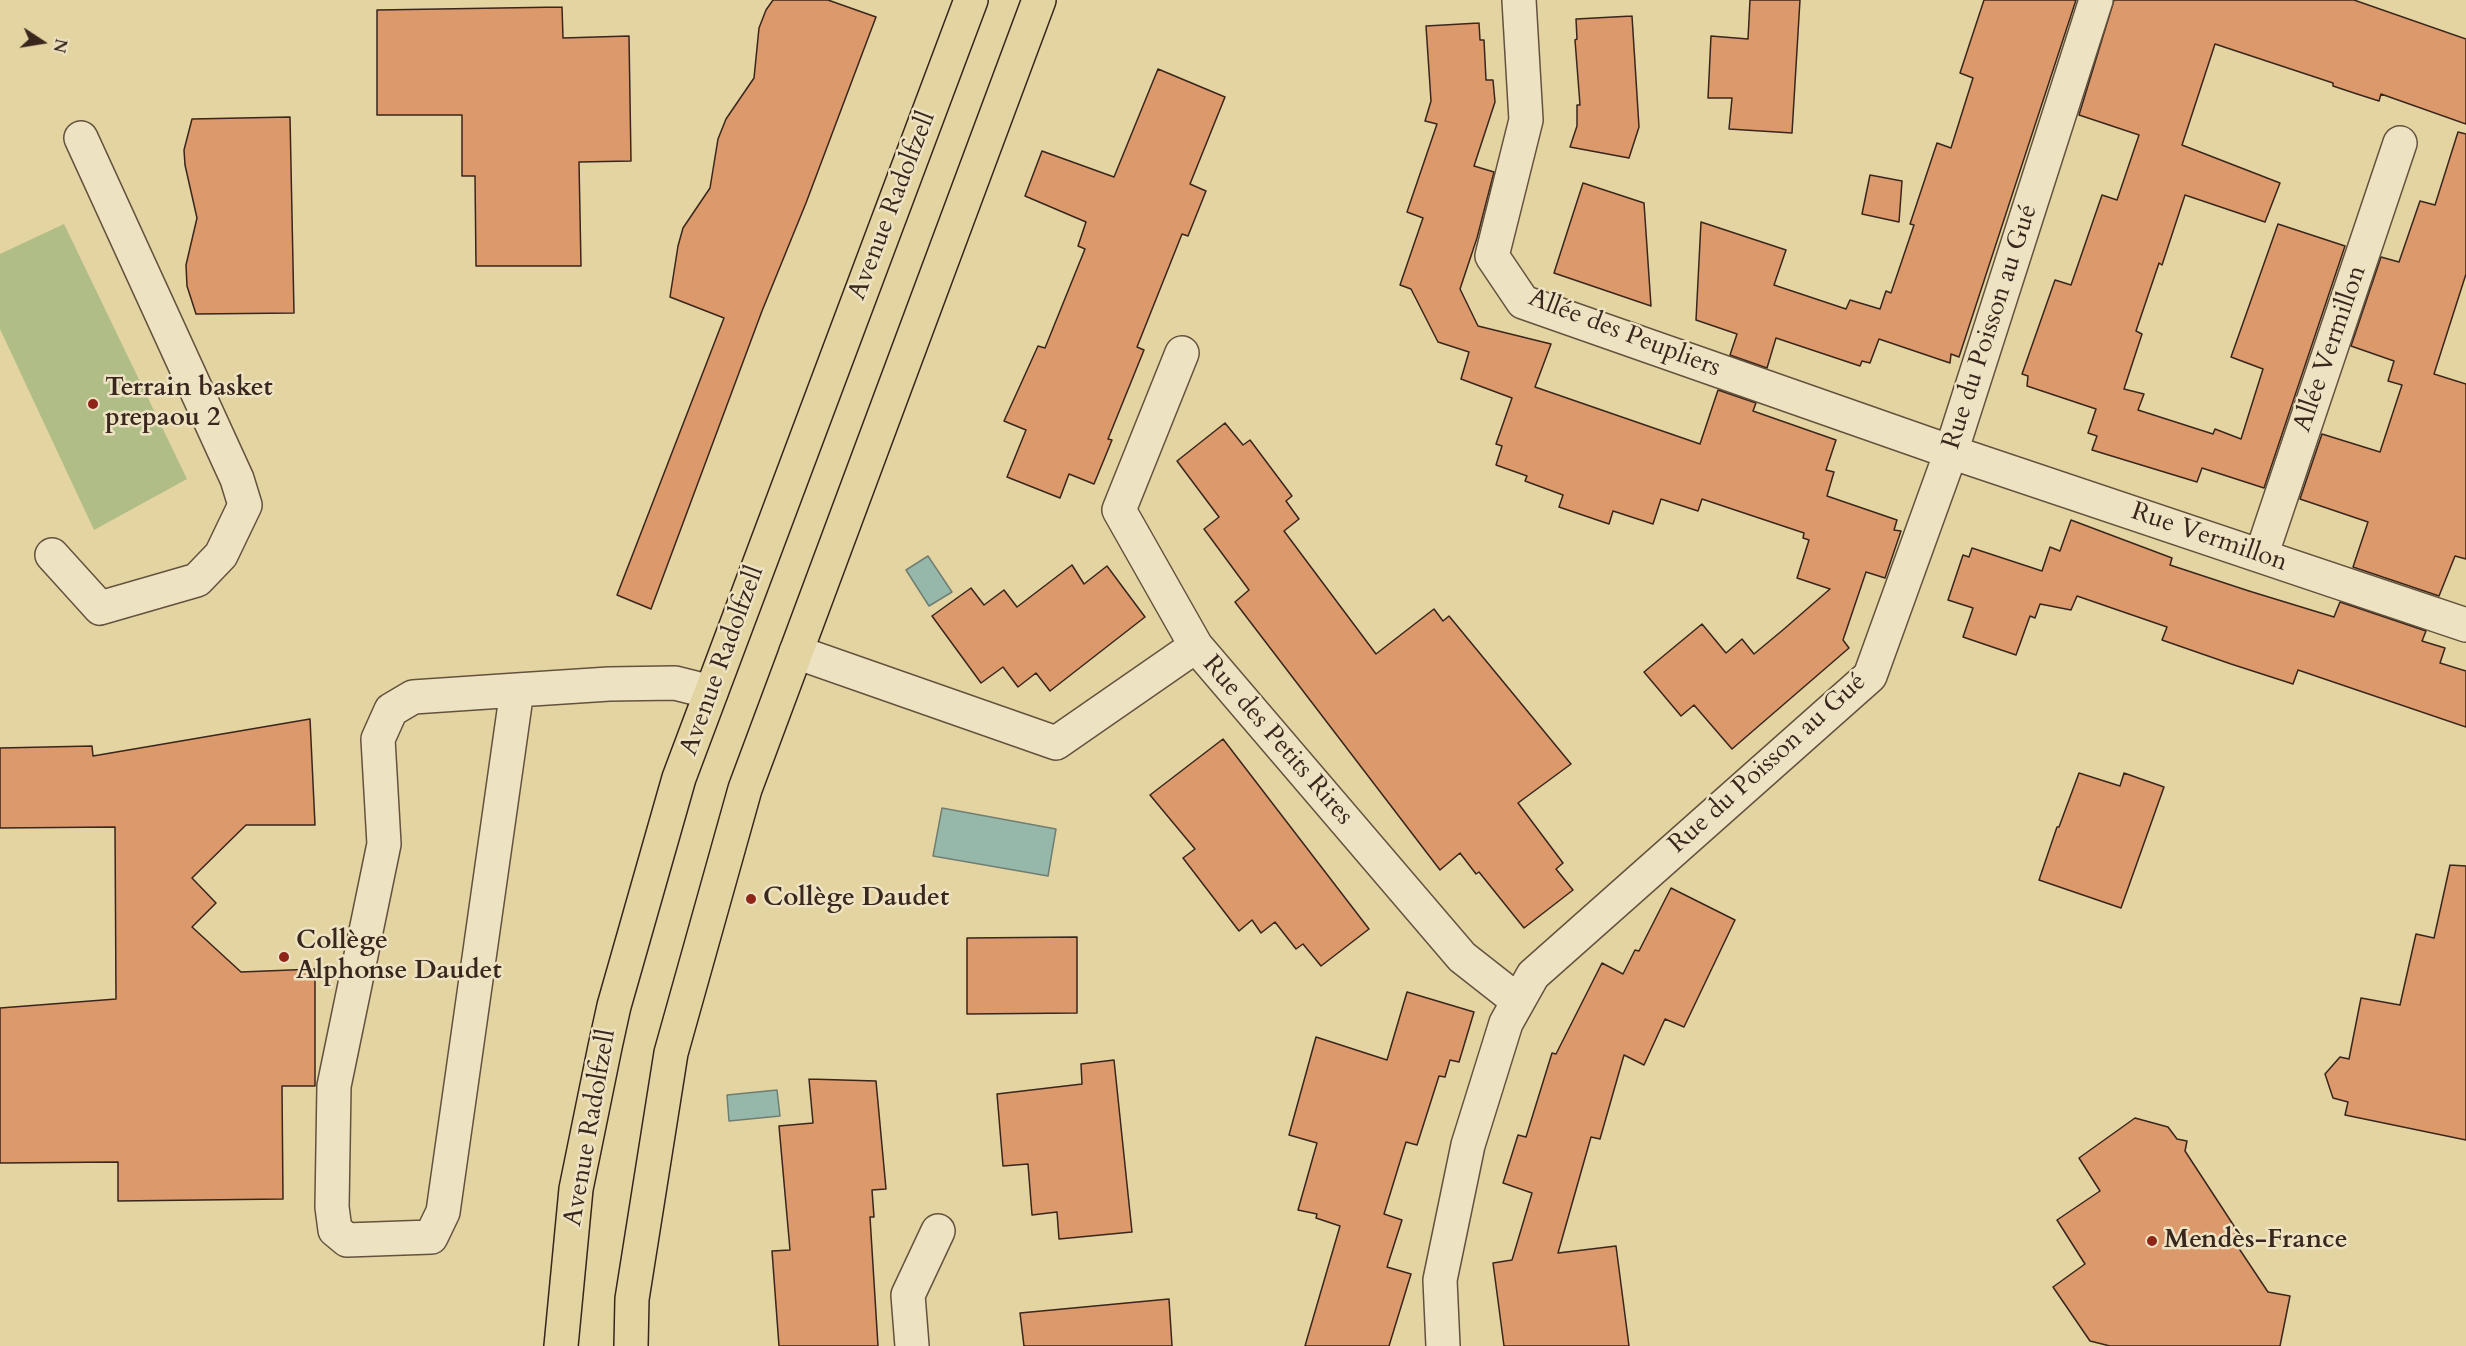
<!DOCTYPE html>
<meta charset="utf-8">
<style>
body{margin:0}
#map{position:relative;width:2466px;height:1346px;overflow:hidden;background:#e4d4a2;font-family:Cardo,serif}
canvas{display:block}
.north{position:absolute;left:12px;top:12px;width:60px;height:60px;-webkit-text-stroke:4px #ede3c3;paint-order:stroke;rotate:102deg;font-size:16px;font-weight:700;line-height:24px;text-align:center;color:#39261d}
.north::after{content:'';display:block;margin:auto;width:21px;height:27px;background:#39261d;clip-path:polygon(50% 0,100% 100%,50% 72%,0 100%)}
</style>
<div id="map">
<canvas width="2466" height="1346"></canvas>
<div class="north">N</div>
</div>
<script>
const ctx = document.querySelector('canvas').getContext('2d');
ctx.lineJoin = 'round';
function paint(path, color) { ctx.fillStyle = color; ctx.fill(path, 'evenodd'); }
const poly = rows => new Path2D(rows.map(r => 'M' + r).join(''));
function trace(path, color, width, dash) { ctx.strokeStyle = color; ctx.lineWidth = width; ctx.lineCap = dash ? 'butt' : 'round'; ctx.setLineDash(dash || []); ctx.stroke(path); }
function drawText(font, color, halo, rows, align = 'center') {
  ctx.font = font + ' Cardo,serif'; ctx.lineWidth = 5; ctx.setLineDash([]); ctx.textBaseline = 'middle'; ctx.strokeStyle = halo; ctx.fillStyle = color; for (const [text, x, y, turn = 0] of rows) {
    ctx.save(); ctx.translate(x, y); ctx.rotate((+turn || 0) * Math.PI / 180); ctx.textAlign = isNaN(turn) ? turn : align; if (halo) ctx.strokeText(text, 0, 0); ctx.fillText(text, 0, 0); ctx.restore();
  }
}
const green = poly([
 [64,224,187,479,94,530,0,329,0,254]
]);
const water = poly([
 [928,556,952,592,929,606,906,570,928,556],
 [942,808,1056,829,1048,876,933,856,942,808],
 [777,1090,780,1116,729,1121,727,1095,777,1090]
]);
const building = poly([
 [773,0,828,0,876,17,806,203,762,311,651,609,617,595,724,318,670,297,678,246,683,228,710,188,718,139,726,119,754,78,759,28,766,10,773,0],
 [1750,0,1800,0,1792,133,1729,129,1732,98,1708,98,1711,36,1748,39,1750,0],
 [1984,0,2076,0,1959,357,1951,354,1950,363,1879,339,1870,363,1862,361,1860,366,1776,338,1767,368,1730,355,1737,334,1696,320,1701,222,1786,250,1774,285,1846,309,1850,300,1880,309,1886,291,1891,293,1914,225,1910,224,1937,143,1951,148,1973,78,1960,73,1984,0],
 [2114,0,2354,0,2466,39,2466,124,2381,94,2379,101,2357,94,2333,86,2333,83,2215,44,2182,145,2280,183,2265,222,2185,195,2162,265,2159,263,2136,331,2142,334,2124,389,2144,394,2138,410,2213,434,2215,429,2241,439,2263,369,2231,357,2278,224,2345,246,2264,488,2202,468,2197,482,2092,450,2097,436,2088,433,2096,409,2027,386,2028,376,2022,374,2055,280,2071,285,2102,195,2117,200,2139,135,2079,115,2114,0],
 [562,7,563,38,629,36,631,161,579,162,581,266,476,266,475,176,462,176,462,115,377,115,377,10,562,7],
 [1632,16,1639,127,1629,158,1570,147,1577,126,1577,105,1580,105,1575,40,1577,39,1576,19,1632,16],
 [1479,23,1480,40,1484,40,1486,80,1493,80,1495,102,1474,166,1494,172,1477,238,1460,289,1478,326,1551,344,1535,387,1700,444,1718,390,1756,403,1753,411,1836,440,1826,470,1834,472,1827,496,1897,520,1894,530,1901,531,1885,578,1866,572,1843,640,1849,648,1732,749,1694,705,1681,716,1644,672,1702,624,1726,653,1742,639,1754,654,1784,629,1830,589,1797,578,1809,540,1803,538,1804,533,1702,499,1698,511,1661,499,1653,524,1613,511,1609,524,1559,507,1563,495,1525,481,1527,476,1496,465,1502,446,1496,444,1512,398,1461,379,1469,352,1438,342,1411,289,1400,285,1423,218,1407,212,1437,124,1425,121,1431,101,1426,26,1479,23],
 [1158,69,1225,97,1190,184,1206,191,1188,236,1182,234,1137,347,1144,350,1108,439,1112,440,1094,484,1069,474,1060,498,1007,477,1026,430,1004,421,1038,346,1045,348,1085,249,1078,246,1086,222,1025,196,1042,151,1114,177,1158,69],
 [290,117,294,313,196,314,187,286,186,265,197,218,185,165,184,150,192,119,290,117],
 [2458,132,2466,134,2466,274,2434,374,2466,384,2466,559,2455,556,2439,596,2353,567,2368,522,2300,499,2322,434,2380,452,2402,385,2388,381,2394,361,2351,346,2381,257,2399,262,2420,201,2435,205,2458,132],
 [1870,175,1902,181,1899,222,1862,214,1870,175],
 [1583,183,1644,203,1651,306,1554,273,1583,183],
 [1225,423,1243,445,1250,440,1292,496,1286,501,1299,519,1284,531,1376,654,1434,609,1443,621,1449,616,1571,764,1518,803,1563,863,1556,869,1573,890,1524,928,1479,872,1476,874,1460,853,1440,870,1235,602,1249,590,1204,529,1219,517,1177,461,1225,423],
 [2071,520,2172,558,2170,565,2249,591,2334,617,2340,602,2426,631,2422,641,2445,648,2440,663,2466,671,2466,727,2298,670,2293,684,2231,664,2162,640,2167,627,2077,596,2071,610,2040,604,2035,618,2030,616,2016,655,1963,637,1973,608,1948,600,1963,555,1969,557,1972,548,2042,571,2050,547,2060,551,2071,520],
 [1072,565,1084,584,1107,566,1145,617,1050,691,1036,673,1018,687,1003,667,981,683,932,616,971,588,984,605,1004,590,1017,607,1072,565],
 [310,719,315,825,246,825,192,878,216,903,192,927,241,972,315,969,315,1086,282,1086,283,1199,118,1201,118,1162,0,1163,0,1008,116,999,115,827,0,828,0,748,92,746,93,756,310,719],
 [1223,739,1369,929,1321,966,1303,944,1296,949,1275,922,1261,933,1252,920,1239,931,1183,858,1195,849,1150,795,1223,739],
 [2079,773,2120,786,2124,773,2164,787,2121,908,2039,880,2057,827,2059,827,2079,773],
 [2450,865,2466,866,2466,1140,2345,1115,2348,1102,2333,1098,2325,1074,2340,1057,2349,1059,2361,998,2400,1005,2416,934,2434,938,2450,865],
 [1671,888,1735,920,1684,1027,1665,1019,1644,1065,1624,1055,1600,1139,1591,1137,1558,1253,1616,1246,1629,1346,1504,1346,1493,1263,1512,1260,1532,1193,1503,1183,1518,1135,1526,1137,1552,1053,1556,1054,1602,963,1623,974,1635,950,1639,951,1671,888],
 [1077,937,1077,1013,967,1014,967,938,1077,937],
 [1407,992,1474,1012,1459,1062,1450,1060,1445,1077,1439,1076,1417,1145,1406,1142,1384,1214,1402,1220,1387,1267,1411,1274,1404,1297,1389,1346,1305,1346,1340,1226,1316,1218,1317,1214,1298,1210,1317,1143,1289,1135,1316,1037,1387,1060,1407,992],
 [1114,1060,1132,1232,1059,1239,1057,1212,1032,1215,1028,1164,1003,1166,997,1094,1082,1084,1081,1064,1114,1060],
 [809,1079,876,1081,886,1189,872,1190,874,1217,870,1217,878,1346,779,1346,772,1251,790,1250,779,1126,813,1123,809,1079],
 [2135,1118,2168,1127,2177,1139,2187,1141,2185,1151,2236,1229,2234,1241,2268,1292,2290,1296,2280,1346,2110,1346,2090,1341,2053,1287,2085,1264,2057,1220,2100,1191,2079,1158,2135,1118],
 [1169,1299,1172,1346,1024,1346,1020,1313,1169,1299]
]);
const minor = poly([
 [1519,0,1526,120,1492,256,1523,302,1951,452,2466,625],
 [1182,353,1119,510,1196,646],
 [52,555,100,608,197,580,221,555,245,505,237,479,81,138],
 [2261,556,2400,143],
 [796,652,1056,743,1196,646,1462,957,1518,1001],
 [517,690,443,1212,431,1237,347,1240,335,1230,332,1207,334,1086,384,844,378,739,391,710,413,697,517,690,609,684,675,683,711,692],
 [912,1346,908,1295,938,1231],
 [1443,1346,1440,1280,1468,1145,1506,1023,1533,975,1870,676,1951,452,2096,0]
]);
const major = poly([
 [561,1346,576,1189,605,1047,614,1006,679,778,971,0],
 [631,1346,632,1299,671,1053,745,789,1039,0]
]);
const markers = [
 [93,404,6,"#8f2418"],
 [751,899,6,"#8f2418"],
 [284,957,6,"#8f2418"],
 [2152,1241,6,"#8f2418"]
];
const streetNames = [
 ["Avenue Radolfzell",893,206,-69],
 ["Rue du Poisson au Gué",1991,327,-72],
 ["Allée des Peupliers",1624,334,21],
 ["Allée Vermillon",2331,349,-71],
 ["Rue Vermillon",2209,538,19],
 ["Avenue Radolfzell",723,661,-70],
 ["Rue des Petits Rires",1277,741,49],
 ["Rue du Poisson au Gué",1768,764,-42],
 ["Avenue Radolfzell",591,1128,-80]
];
const poiNames = [
 ["Terrain basket",105,389],
 ["prepaou 2",105,419],
 ["Collège Daudet",763,899],
 ["Collège",296,942],
 ["Alphonse Daudet",296,972],
 ["Mendès-France",2164,1241]
];
paint(green, '#b1bd87');
paint(water, '#95b8aa');
trace(water, '#707e72', 1.5);
paint(building, '#dc996b');
trace(building, '#39261d', 1.5);
trace(minor, '#64523e', 36);
trace(major, '#39261d', 36);
trace(minor, '#ede3c3', 33);
trace(major, '#e4d4a2', 33);
for (const [x, y, r, color] of markers) { const dot = new Path2D(); dot.arc(x, y, r, 0, 2 * Math.PI); ctx.fillStyle = color; ctx.fill(dot); trace(dot, '#ede3c3', 2); }
drawText('26px', '#39261d', '#ede3c3', streetNames);
drawText('bold 26px', '#39261d', '#ede3c3', poiNames, 'left');
</script>
